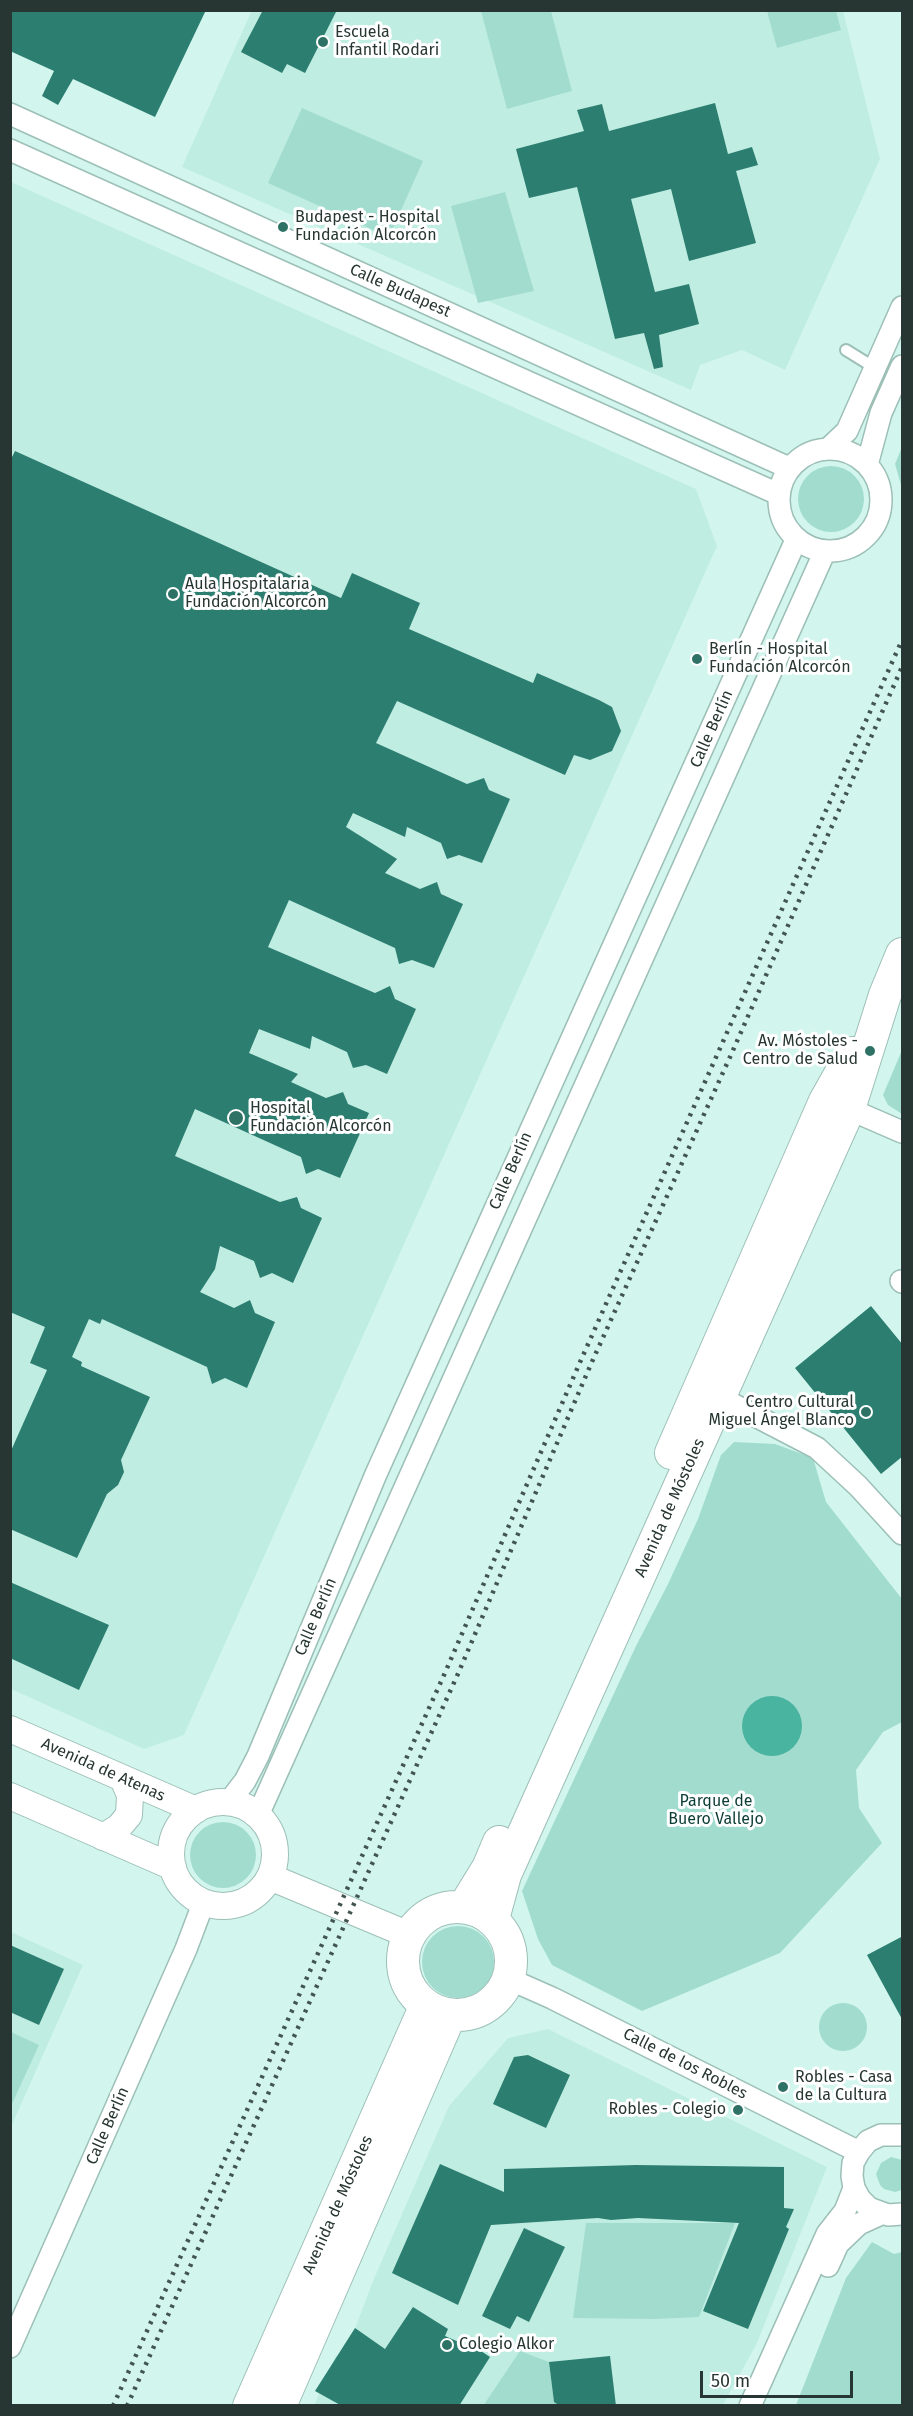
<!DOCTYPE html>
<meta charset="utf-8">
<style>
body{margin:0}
#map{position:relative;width:913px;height:2416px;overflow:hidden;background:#d2f6ee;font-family:"Fira Sans",sans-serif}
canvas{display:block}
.frame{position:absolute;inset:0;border:12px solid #273632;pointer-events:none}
.scale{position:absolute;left:700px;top:2371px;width:153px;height:27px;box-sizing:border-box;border:3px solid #273632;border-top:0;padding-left:8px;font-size:18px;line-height:21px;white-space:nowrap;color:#273632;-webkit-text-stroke:4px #fff;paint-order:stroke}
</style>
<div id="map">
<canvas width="913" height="2416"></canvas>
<div class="frame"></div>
<div class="scale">50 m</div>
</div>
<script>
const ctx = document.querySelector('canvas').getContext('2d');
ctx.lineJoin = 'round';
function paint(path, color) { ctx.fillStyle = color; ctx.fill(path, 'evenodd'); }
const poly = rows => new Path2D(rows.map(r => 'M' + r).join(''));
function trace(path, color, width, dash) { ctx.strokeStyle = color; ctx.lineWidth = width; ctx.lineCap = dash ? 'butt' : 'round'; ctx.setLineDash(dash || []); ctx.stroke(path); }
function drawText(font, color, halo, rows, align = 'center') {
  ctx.font = font + ' "Fira Sans",sans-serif'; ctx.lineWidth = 6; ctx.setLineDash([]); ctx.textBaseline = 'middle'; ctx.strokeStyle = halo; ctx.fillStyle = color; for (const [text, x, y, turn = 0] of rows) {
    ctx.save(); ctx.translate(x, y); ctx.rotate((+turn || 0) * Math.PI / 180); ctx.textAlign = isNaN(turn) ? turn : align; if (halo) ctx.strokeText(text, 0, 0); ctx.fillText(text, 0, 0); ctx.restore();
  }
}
const built = poly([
 [252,10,843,11,880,159,785,370,742,350,700,365,691,390,182,167],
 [11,182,696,489,717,546,184,1735,144,1749,11,1689],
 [11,1932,83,1965,11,2127],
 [548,2029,827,2167,757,2343,723,2405,314,2406,335,2357,348,2347,373,2281,449,2106,508,2038]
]);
const green = poly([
 [481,11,551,11,572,91,507,109],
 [767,11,836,11,841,30,777,48],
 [302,108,423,161,389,237,268,183],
 [505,192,534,291,478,303,451,206],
 [902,447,902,488,895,464],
 '798 499a33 33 0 1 1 66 0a33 33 0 1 1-66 0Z',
 [902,1050,902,1114,888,1105,883,1095],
 [734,1442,775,1444,813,1458,826,1502,902,1599,902,1722,883,1732,856,1770,859,1808,882,1843,780,1953,642,2011,552,1965,538,1939,522,1891,636,1646,668,1584,698,1519,721,1455],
 '190 1855a33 33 0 1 1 66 0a33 33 0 1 1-66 0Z',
 '422 1962a36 36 0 1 1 72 0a36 36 0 1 1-72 0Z',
 '819 2027a24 24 0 1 1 48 0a24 24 0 1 1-48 0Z',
 [11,2032,39,2045,11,2106],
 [891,2157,902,2160,902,2190,895,2192,884,2189,880,2185,876,2174,881,2163],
 [586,2223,735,2223,699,2317,655,2319,573,2318],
 [872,2242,894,2254,902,2252,902,2405,796,2405,846,2278],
 [520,2351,549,2362,554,2402,559,2405,483,2406]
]);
const water = poly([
 '742 1726a30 30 0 1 1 60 0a30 30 0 1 1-60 0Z'
]);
const building = poly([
 [10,10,206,10,155,117,73,79,58,105,42,96,54,71,10,51],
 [263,10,337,10,305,73,287,64,282,73,241,52],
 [715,103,728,154,752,147,758,165,736,171,756,243,689,261,671,189,631,199,655,292,689,284,699,324,659,335,663,367,654,369,644,333,615,339,577,187,529,198,516,149,584,131,577,110,602,104,609,131],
 [15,451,341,598,352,573,420,603,409,629,533,683,537,673,599,700,612,707,621,731,612,751,590,760,574,755,565,775,397,701,376,743,467,784,484,778,489,790,510,799,482,863,459,855,447,859,441,843,407,827,405,837,353,813,346,827,397,859,385,873,420,889,437,882,441,894,463,904,434,968,412,960,399,964,395,948,289,900,268,947,375,993,390,986,395,999,416,1009,387,1074,366,1065,353,1068,347,1052,312,1036,310,1049,259,1029,249,1053,298,1074,291,1082,326,1098,343,1092,348,1104,369,1113,340,1178,318,1169,306,1174,301,1157,195,1109,175,1156,280,1202,297,1197,301,1208,322,1218,293,1283,272,1273,260,1278,254,1261,220,1246,215,1269,200,1292,234,1308,250,1300,255,1313,275,1322,247,1388,225,1378,212,1384,207,1367,102,1319,100,1324,89,1319,72,1357,82,1362,81,1366,150,1397,121,1460,124,1472,118,1485,107,1494,77,1558,10,1529,10,1453,47,1370,30,1363,45,1327,10,1312,10,461],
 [871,1306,903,1345,903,1456,881,1474,795,1368],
 [10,1582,109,1625,79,1690,10,1658],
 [903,1936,903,2021,867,1955],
 [10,1945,64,1969,39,2025,10,2012],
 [528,2055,570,2075,546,2128,493,2104,514,2057],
 [440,2164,504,2192,504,2169,636,2165,784,2167,784,2208,794,2209,786,2227,789,2229,748,2329,703,2311,739,2223,638,2218,611,2220,598,2218,491,2225,458,2305,392,2273],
 [524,2228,565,2247,529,2322,517,2316,510,2329,482,2316],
 [413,2307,448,2329,445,2336,468,2346,469,2343,490,2357,459,2406,342,2406,315,2391,355,2328,385,2349],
 [610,2356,616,2406,560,2406,554,2402,549,2362]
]);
const service = poly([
 [846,350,875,368]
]);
const minor = poly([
 [10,114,789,468],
 [10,150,778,494],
 '779 500a51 51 0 1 1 102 0a51 51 0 1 1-102 0Z',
 [828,449,847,431,902,307],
 [867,465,881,413,902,366],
 [849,1109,902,1132],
 [901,1281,902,1282],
 [719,1397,817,1448,858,1486,902,1534],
 [228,1803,245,1781,258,1756,376,1474,796,540],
 [258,1815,825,551],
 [509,1979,552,1998,859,2152],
 [902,2135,881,2135,868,2141,859,2152,853,2163,852,2176,854,2188,860,2199,869,2208,888,2215,902,2214],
 [828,2266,838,2244,859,2224,881,2214],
 [10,2347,186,1949,203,1904],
 [750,2406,827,2234,845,2211,854,2188]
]);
const tertiary = poly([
 [10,1729,196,1810],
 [10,1796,173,1867],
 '171 1854a52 52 0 1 1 104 0a52 52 0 1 1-104 0Z',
 [103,1837,119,1827,129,1815,130,1795,123,1779],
 [270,1877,409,1935]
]);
const primary = poly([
 [671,1453,825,1101,852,1053],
 '403 1961a54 54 0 1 1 108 0a54 54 0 1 1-108 0Z',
 [464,1907,488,1868,499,1842],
 [493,1919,505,1875,849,1109,885,995,902,954],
 [249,2406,426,2005],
 [280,2406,450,2015]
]);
const rail = poly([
 [113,2406,444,1675,581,1360,902,640],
 [127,2406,457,1676,591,1364,730,1057,902,667]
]);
const markers = [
 [323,42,6,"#2e7266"],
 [283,227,6,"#2e7266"],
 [173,594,6,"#2e7266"],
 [697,659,6,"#2e7266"],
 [870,1051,6,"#2e7266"],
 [236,1118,8,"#2e7266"],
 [866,1412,6,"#2e7266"],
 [783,2087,6,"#2e7266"],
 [738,2110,6,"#2e7266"],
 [447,2345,6,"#2e7266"]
];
const poiNames = [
 ["Escuela",335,33],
 ["Infantil Rodari",335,51],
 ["Budapest - Hospital",295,218],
 ["Fundación Alcorcón",295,236],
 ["Aula Hospitalaria",185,585],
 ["Fundación Alcorcón",185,603],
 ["Berlín - Hospital",709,650],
 ["Fundación Alcorcón",709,668],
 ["Av. Móstoles -",858,1042,"right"],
 ["Centro de Salud",858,1060,"right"],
 ["Hospital",250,1109],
 ["Fundación Alcorcón",250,1127],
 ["Centro Cultural",854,1403,"right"],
 ["Miguel Ángel Blanco",854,1421,"right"],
 ["Robles - Casa",795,2078],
 ["de la Cultura",795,2096],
 ["Robles - Colegio",726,2110,"right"],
 ["Colegio Alkor",459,2345]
];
const streetNames = [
 ["Calle Budapest",400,291,24],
 ["Calle Berlín",712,729,-66],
 ["Calle Berlín",511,1171,-66],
 ["Avenida de Móstoles",670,1508,-66],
 ["Calle Berlín",316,1617,-67],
 ["Avenida de Atenas",103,1770,24],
 ["Calle de los Robles",685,2064,27],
 ["Calle Berlín",108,2126,-66],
 ["Avenida de Móstoles",338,2205,-66]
];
const parkNames = [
 ["Parque de",716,1802],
 ["Buero Vallejo",716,1820]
];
paint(built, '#c0ede2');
paint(green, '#a2dccf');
paint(water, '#49b4a0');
paint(building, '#2c7e70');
trace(service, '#9cbfb6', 14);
trace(minor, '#9cbfb6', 24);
trace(tertiary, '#9cbfb6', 28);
trace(primary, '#9cbfb6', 34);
trace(service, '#fff', 10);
trace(minor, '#fff', 21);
trace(tertiary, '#fff', 26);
trace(primary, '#fff', 32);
trace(rail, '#435550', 4.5, [3, 6]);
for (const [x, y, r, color] of markers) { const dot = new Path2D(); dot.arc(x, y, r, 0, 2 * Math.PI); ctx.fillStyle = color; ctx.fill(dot); trace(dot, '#fff', 2); }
drawText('16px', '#273632', '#fff', poiNames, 'left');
drawText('16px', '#273632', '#fff', streetNames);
drawText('16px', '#0c3d35', '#fff', parkNames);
</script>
